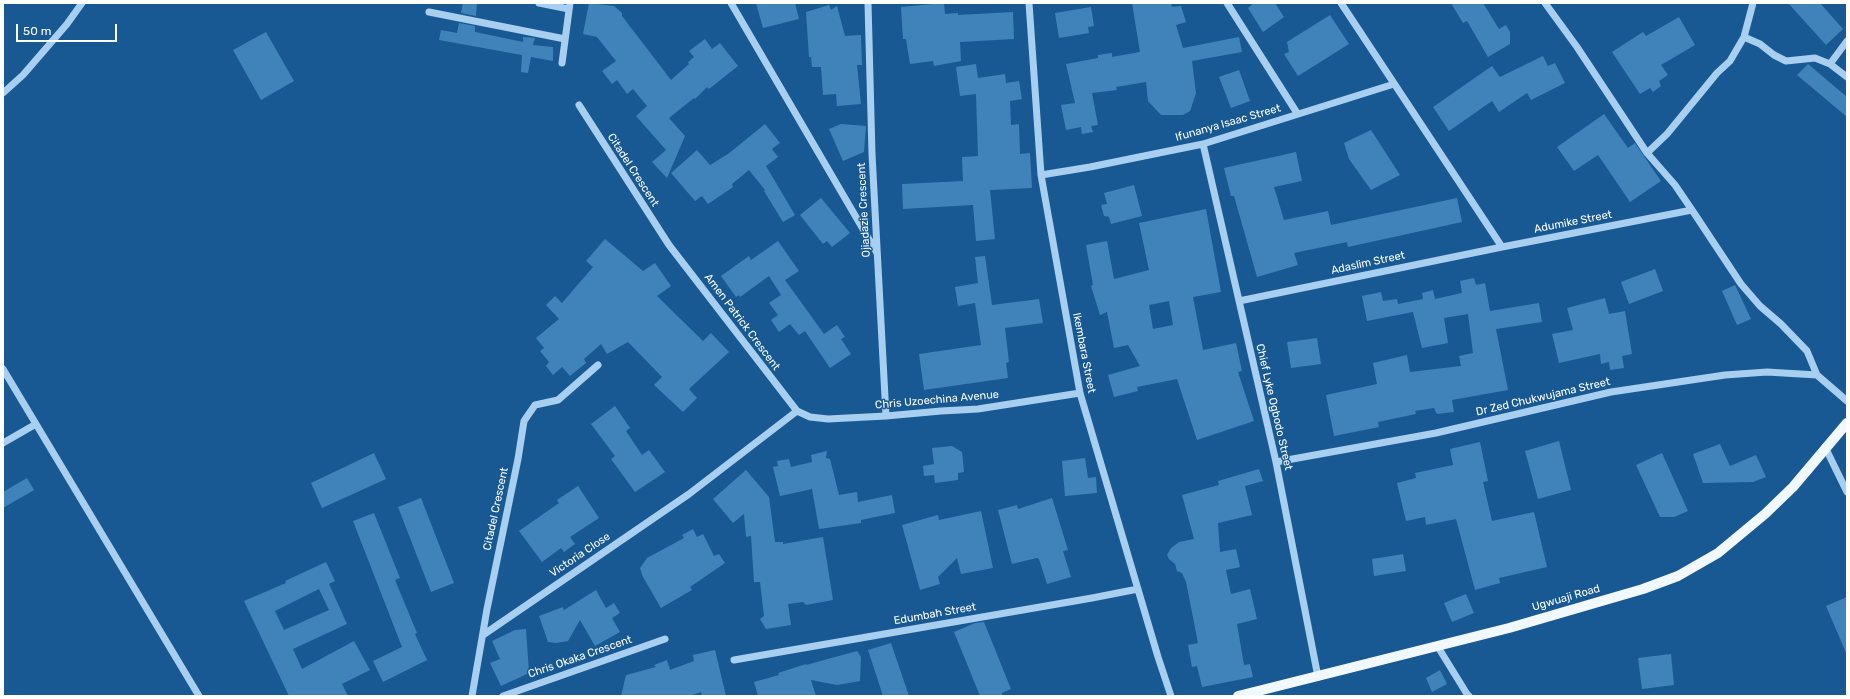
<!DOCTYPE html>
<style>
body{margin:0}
#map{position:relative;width:1850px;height:699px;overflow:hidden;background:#185994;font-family:Rubik,sans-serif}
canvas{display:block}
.frame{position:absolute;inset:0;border:4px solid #fff;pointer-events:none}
.scale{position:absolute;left:16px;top:24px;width:101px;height:18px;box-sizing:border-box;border:2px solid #fff;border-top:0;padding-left:5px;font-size:12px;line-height:14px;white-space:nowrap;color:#fff;-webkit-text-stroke:3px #185994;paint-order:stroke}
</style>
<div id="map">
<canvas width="1850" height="699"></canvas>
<div class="frame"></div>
<div class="scale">50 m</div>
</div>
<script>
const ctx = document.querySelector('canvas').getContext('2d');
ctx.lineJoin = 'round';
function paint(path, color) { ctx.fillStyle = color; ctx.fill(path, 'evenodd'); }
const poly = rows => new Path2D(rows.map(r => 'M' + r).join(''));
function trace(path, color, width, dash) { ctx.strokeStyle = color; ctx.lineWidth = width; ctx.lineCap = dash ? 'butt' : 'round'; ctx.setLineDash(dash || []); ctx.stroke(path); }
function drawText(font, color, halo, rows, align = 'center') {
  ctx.font = font + ' Rubik,sans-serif'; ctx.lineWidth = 3; ctx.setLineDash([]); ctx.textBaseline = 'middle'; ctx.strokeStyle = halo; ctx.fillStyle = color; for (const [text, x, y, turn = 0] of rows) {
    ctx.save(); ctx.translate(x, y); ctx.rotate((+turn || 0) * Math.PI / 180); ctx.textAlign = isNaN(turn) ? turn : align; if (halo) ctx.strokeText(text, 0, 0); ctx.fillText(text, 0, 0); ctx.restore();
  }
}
const building = poly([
 [463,3,477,3,476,16,461,13],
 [589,3,614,6,622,13,622,16,671,80,689,64,688,62,694,57,689,51,705,39,712,49,720,43,738,66,709,89,707,87,695,99,694,98,669,118,685,136,667,178,652,162,666,150,636,116,647,106,633,89,627,94,617,80,612,84,602,71,616,61,597,37,583,34],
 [756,3,795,3,799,19,763,28],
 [944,3,945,14,958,13,958,15,1013,12,1014,39,960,42,961,61,934,66,933,61,910,64,906,39,903,39,901,7],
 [1132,3,1171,3,1172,7,1181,6,1186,22,1176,25,1183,48,1239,37,1242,52,1192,61,1196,93,1190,111,1183,115,1161,115,1148,101,1146,82,1116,87,1117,90,1092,93,1098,125,1091,126,1093,132,1082,134,1081,127,1066,130,1061,105,1075,103,1066,64,1098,58,1098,55,1112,53,1112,57,1140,52],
 [1254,3,1275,3,1284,17,1263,32,1248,8],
 [1451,3,1483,3,1499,29,1506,25,1510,32,1510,44,1488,57,1467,21,1463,23],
 [1788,3,1820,3,1843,29,1826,45],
 [829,5,831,10,837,6,845,36,861,35,862,65,857,65,861,104,837,106,836,94,823,95,821,67,812,67,811,57,809,57,806,12],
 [1091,7,1094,26,1088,27,1089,33,1059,38,1055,13],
 [1330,15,1349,44,1298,76,1284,54,1289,52,1287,42],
 [1679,17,1695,45,1661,65,1668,75,1659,81,1661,86,1653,92,1650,88,1640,94,1612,52,1643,32,1646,36],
 [459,23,475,26,475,32,523,42,523,37,535,38,533,45,553,47,553,61,531,57,528,73,521,72,522,55,439,40,441,30,457,33],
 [266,32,294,81,261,100,233,50],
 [1543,56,1548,66,1555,63,1565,83,1531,100,1527,93,1499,112,1492,101,1449,131,1433,107,1492,66,1500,77],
 [976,64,978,78,1005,74,1006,83,1019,81,1022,99,1010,101,1011,125,1019,124,1020,154,1030,153,1032,188,990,190,995,239,976,241,973,205,903,209,902,184,963,181,962,157,978,156,976,94,960,96,956,67],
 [1808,64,1847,97,1847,117,1797,75],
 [1239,70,1250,101,1231,108,1219,77],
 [1604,114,1628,148,1635,143,1661,181,1630,202,1598,155,1574,171,1557,147],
 [765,124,780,143,772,149,778,157,766,166,795,215,783,222,764,191,765,190,749,170,732,184,733,187,708,204,702,196,695,201,671,173,697,150,710,165,728,154],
 [841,124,866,126,864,152,843,161,829,129],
 [1371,130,1400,175,1371,190,1349,159,1344,143],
 [1296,152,1302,181,1274,187,1284,220,1328,211,1331,225,1457,198,1462,222,1348,247,1347,242,1294,253,1298,265,1257,277,1234,196,1231,196,1224,168],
 [1134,185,1142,216,1111,224,1109,217,1104,216,1101,205,1107,204,1104,193],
 [821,198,850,233,832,247,827,241,823,244,800,215],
 [1206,209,1221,292,1193,297,1203,350,1236,343,1242,371,1238,372,1254,421,1197,440,1177,379,1137,387,1138,391,1114,397,1108,375,1140,366,1128,345,1114,348,1107,312,1100,315,1091,286,1093,285,1086,245,1107,241,1114,279,1149,270,1139,223],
 [1169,301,1173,325,1153,329,1149,305],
 [605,239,643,271,655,263,671,286,657,296,703,341,711,333,729,352,689,389,697,398,683,412,654,385,662,377,628,342,607,354,601,344,584,359,586,363,570,376,562,367,553,375,546,366,549,362,540,351,544,348,536,338,559,319,546,305,555,296,562,303,593,267,586,261],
 [778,241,799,271,785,280,824,334,837,325,845,337,841,339,851,354,830,368,805,331,799,335,790,324,779,332,771,320,778,315,769,303,781,295,769,276,740,297,739,295,736,297,721,276,749,256,751,260],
 [985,256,992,305,1039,299,1043,323,1005,328,1009,362,1006,363,1008,378,924,390,919,354,981,345,975,303,958,306,955,287,978,283,975,257],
 [1655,269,1663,291,1629,304,1621,282],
 [1474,278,1476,285,1485,283,1490,311,1539,303,1542,322,1496,329,1508,390,1452,400,1454,412,1437,414,1434,408,1415,411,1416,414,1378,422,1379,427,1334,436,1326,395,1377,384,1373,363,1407,355,1410,372,1461,366,1459,356,1473,353,1468,314,1444,318,1448,343,1422,348,1413,312,1367,321,1362,296,1381,292,1383,301,1397,299,1398,304,1423,299,1422,293,1433,290,1435,299,1462,293,1460,281],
 [1735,285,1751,319,1737,325,1722,291],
 [1605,298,1609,314,1625,311,1632,354,1622,356,1624,368,1610,370,1609,362,1601,364,1600,354,1559,363,1552,334,1573,330,1567,308],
 [1317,338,1321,364,1291,368,1287,342],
 [615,406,630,428,626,431,642,455,649,450,665,472,635,492,611,459,615,456,591,424],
 [1559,441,1571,490,1538,499,1525,451],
 [1480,442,1488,481,1483,482,1492,521,1534,512,1547,567,1499,578,1500,583,1475,590,1456,519,1426,525,1425,517,1406,521,1397,483,1416,478,1415,473,1453,465,1450,449],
 [1720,444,1730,466,1756,455,1766,477,1753,482,1703,483,1693,454],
 [952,446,962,452,964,472,958,473,958,480,935,483,934,475,924,476,923,466,934,464,932,448],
 [827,451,826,458,830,459,839,495,857,492,858,502,892,495,895,513,861,520,861,523,819,529,812,489,780,496,773,467,778,466,777,461,789,459,791,467,812,462,811,455],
 [374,453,386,479,322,508,311,483],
 [1662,453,1688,511,1674,517,1660,517,1636,465],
 [1085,458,1088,478,1096,477,1097,493,1065,496,1062,461],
 [1259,469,1263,481,1245,486,1252,515,1218,523,1220,552,1236,549,1240,567,1226,570,1231,594,1250,589,1257,619,1237,624,1244,665,1250,664,1253,677,1202,687,1197,666,1192,667,1188,645,1198,643,1186,582,1182,573,1177,571,1175,564,1169,559,1167,555,1171,548,1179,542,1194,539,1182,495,1219,485,1218,481],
 [746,470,769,497,775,542,783,542,783,544,823,537,833,600,806,605,803,602,788,604,791,625,766,629,760,619,764,616,760,582,754,582,751,536,746,537,744,514,733,523,713,499],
 [27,478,34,490,3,508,3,492],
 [578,486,599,518,570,537,575,544,564,552,561,548,542,562,519,531,559,503,557,500],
 [421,498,454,583,431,592,398,507],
 [1052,498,1068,550,1063,551,1071,577,1047,584,1039,559,1037,558,1012,564,998,510,1017,505,1018,509],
 [981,511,993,568,961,574,957,558,938,577,940,584,920,590,902,525,938,515,939,520],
 [374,513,400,578,395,580,417,633,415,634,427,660,383,682,373,661,402,647,353,521],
 [693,529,697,537,703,534,714,556,719,554,725,563,690,587,692,590,661,608,643,577,640,568,647,558,684,538,682,535],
 [1403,554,1406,571,1374,576,1372,559],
 [326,562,335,581,329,584,347,624,293,649,302,669,354,641,370,670,342,684,348,696,289,696,244,601,286,583,285,581],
 [319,589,329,610,284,630,275,611],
 [596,590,606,608,614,603,620,613,612,618,620,632,595,646,580,620,568,641,556,643,548,642,539,616,563,607,564,610],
 [1466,594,1474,613,1452,622,1444,603],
 [1847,597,1847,655,1826,606],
 [984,622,1011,689,1002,693,1002,696,980,696,954,632,975,623],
 [526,629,529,673,501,686,490,663,500,659,492,641,515,630],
 [891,643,909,696,883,696,868,650],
 [715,650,726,696,702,696,701,692,689,696,621,696,626,675,656,667,654,665,667,660,670,670,694,661,693,655],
 [857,651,861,657,860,681,837,685,811,680,816,696,758,696,754,682,779,675,778,673,806,664,806,665],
 [1671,654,1674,685,1642,689,1638,658],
 [1440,670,1447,684,1432,692,1426,678]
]);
const minor = poly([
 [539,3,569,9],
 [731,3,877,253],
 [868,3,872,154,886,416],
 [1029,3,1041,175,1080,393,1158,657,1171,696],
 [1227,3,1297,113],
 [1341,3,1502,247,1692,210,1741,284,1760,306,1781,324,1807,351,1817,375,1847,401],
 [1545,3,1577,47,1647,153,1675,185,1692,210],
 [429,12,565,39],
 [1744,37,1753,3],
 [562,63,570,3],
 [1830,64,1847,41],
 [3,93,23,75,67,24,82,3],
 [579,105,669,245,797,411,810,417,828,419,886,416,941,411,978,409,1080,393],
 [1203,144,1276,462,1318,677],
 [1647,153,1667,134,1717,73,1730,61,1744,37,1760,44,1774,55,1786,61,1815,58,1830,64,1847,77],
 [1041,175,1090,167,1203,144,1394,84],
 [1239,301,1502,247],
 [3,369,199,696],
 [3,443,36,424],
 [1825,447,1847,492],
 [1276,462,1436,433,1611,392,1725,375,1767,372,1817,375],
 [483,635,689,494,797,411],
 [1438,647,1467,694,1469,696],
 [734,660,1092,598,1138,589],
 [472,696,487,609,518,459,524,421,535,405,558,400,598,365],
 [503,696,665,639]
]);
const major = poly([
 [1238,696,1509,628,1643,589,1678,576,1718,553,1765,514,1793,487,1847,423]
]);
const streetNames = [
 ["Ifunanya Isaac Street",1228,123,-16],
 ["Citadel Crescent",633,170,57],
 ["Ojiadazie Crescent",864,210,-93],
 ["Adumike Street",1573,222,-11],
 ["Adaslim Street",1368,263,-12],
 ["Amen Patrick Crescent",742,322,53],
 ["Ikembara Street",1084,353,79],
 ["Dr Zed Chukwujama Street",1543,397,-13],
 ["Chris Uzoechina Avenue",937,400,-5],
 ["Chief Lyke Ogbodo Street",1274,407,77],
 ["Citadel Crescent",496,509,-78],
 ["Victoria Close",580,555,-34],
 ["Ugwuaji Road",1566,598,-16],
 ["Edumbah Street",935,614,-10],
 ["Chris Okaka Crescent",580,657,-19]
];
paint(building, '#4083bb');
trace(minor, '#a8cff0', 7);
trace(major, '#f1f8ff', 10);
drawText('11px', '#fff', '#185994', streetNames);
</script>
